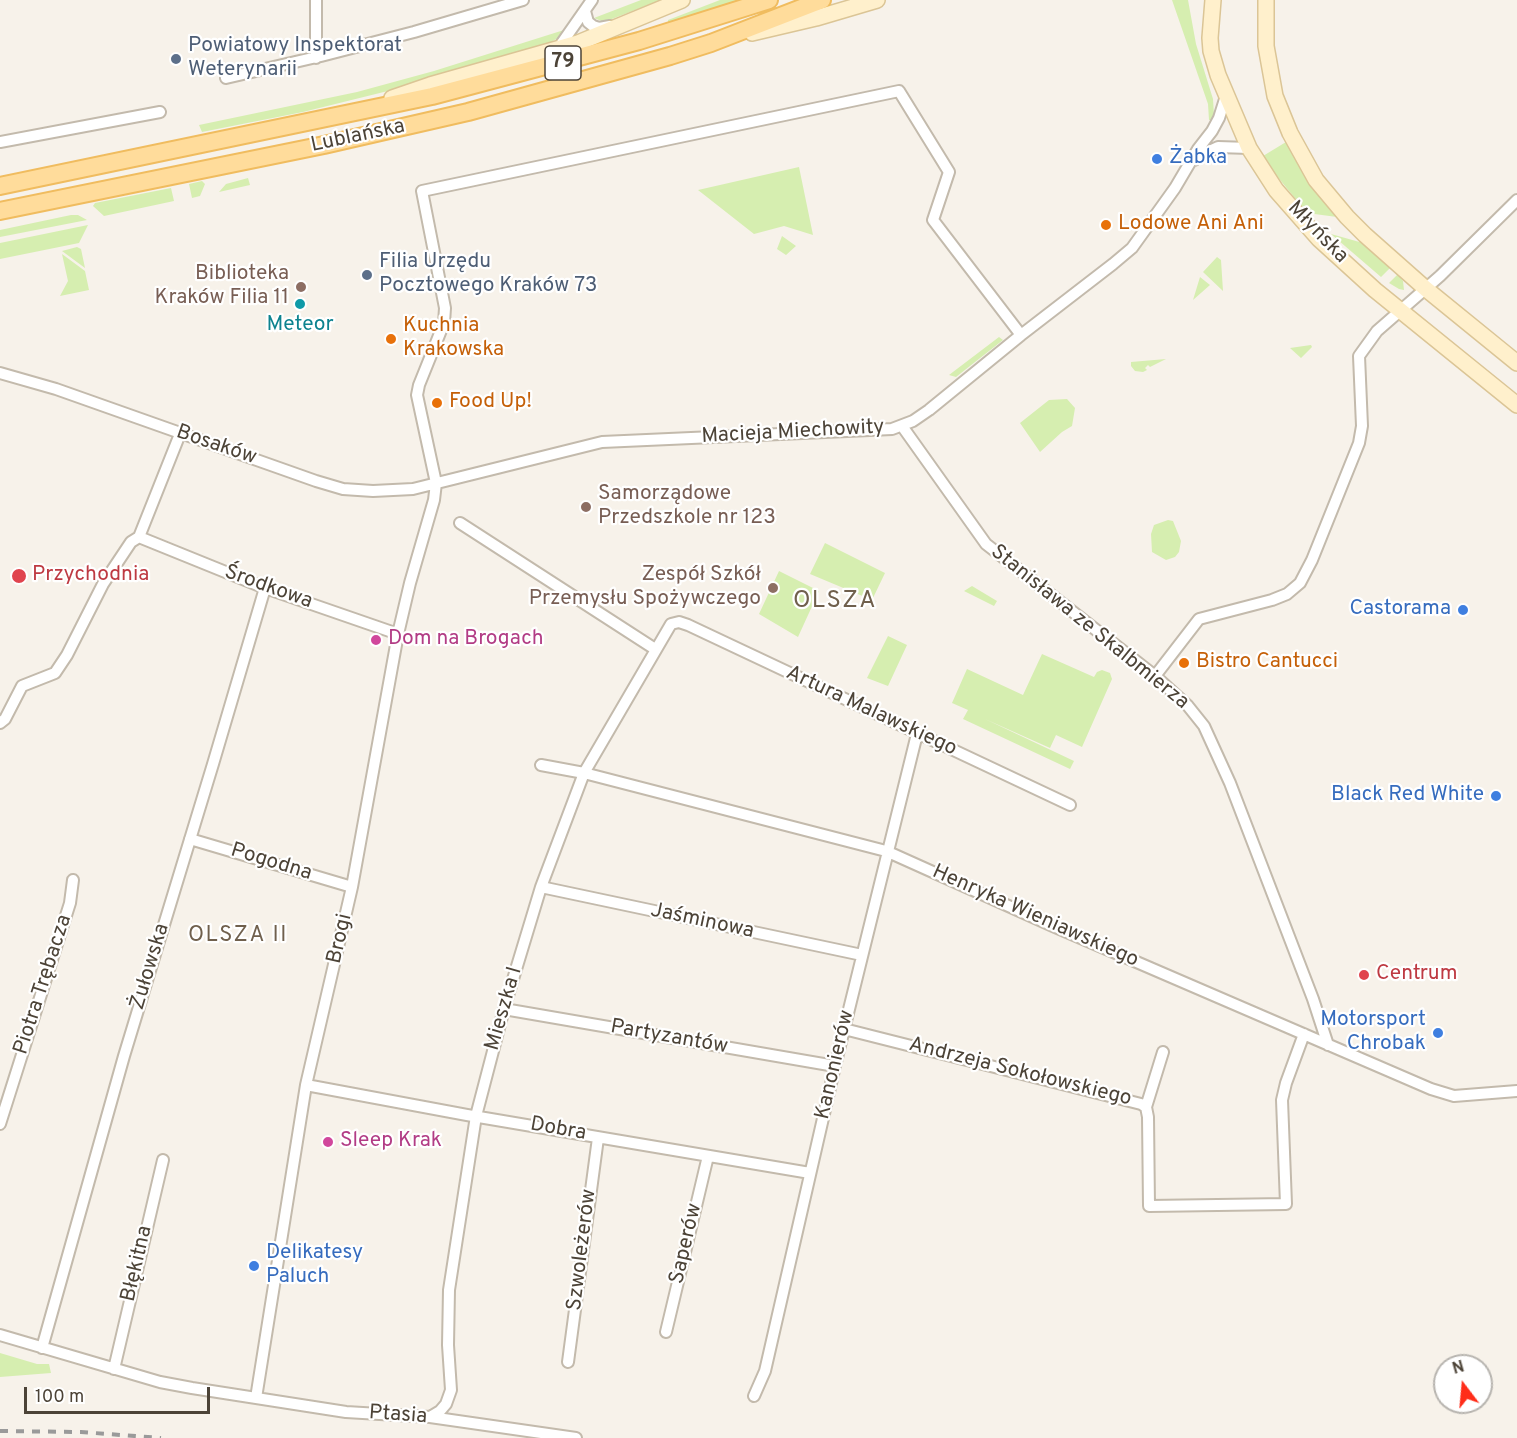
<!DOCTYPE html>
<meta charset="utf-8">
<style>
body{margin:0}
#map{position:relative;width:1517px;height:1438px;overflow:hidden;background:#f7f2ea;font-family:Overpass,sans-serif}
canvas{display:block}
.north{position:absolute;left:1433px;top:1354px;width:60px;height:60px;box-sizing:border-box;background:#fff;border:2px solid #b7b4af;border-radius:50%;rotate:344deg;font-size:16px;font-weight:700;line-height:24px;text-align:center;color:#4c4337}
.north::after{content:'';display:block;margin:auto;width:21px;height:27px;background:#ff2d19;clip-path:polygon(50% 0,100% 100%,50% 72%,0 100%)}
.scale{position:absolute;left:24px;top:1387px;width:186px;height:27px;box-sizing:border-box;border:3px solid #4c4337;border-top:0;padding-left:8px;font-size:18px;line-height:21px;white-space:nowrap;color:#4c4337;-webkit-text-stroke:4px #fff;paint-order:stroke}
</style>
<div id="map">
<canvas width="1517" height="1438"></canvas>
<div class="north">N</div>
<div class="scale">100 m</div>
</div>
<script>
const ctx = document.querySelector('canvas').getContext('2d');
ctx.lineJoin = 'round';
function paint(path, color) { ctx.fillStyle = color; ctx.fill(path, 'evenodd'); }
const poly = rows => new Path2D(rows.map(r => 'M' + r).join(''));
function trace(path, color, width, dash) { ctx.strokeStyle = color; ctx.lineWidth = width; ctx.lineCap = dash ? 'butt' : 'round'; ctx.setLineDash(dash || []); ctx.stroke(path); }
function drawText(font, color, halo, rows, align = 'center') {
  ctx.font = font + ' Overpass,sans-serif'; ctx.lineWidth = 4.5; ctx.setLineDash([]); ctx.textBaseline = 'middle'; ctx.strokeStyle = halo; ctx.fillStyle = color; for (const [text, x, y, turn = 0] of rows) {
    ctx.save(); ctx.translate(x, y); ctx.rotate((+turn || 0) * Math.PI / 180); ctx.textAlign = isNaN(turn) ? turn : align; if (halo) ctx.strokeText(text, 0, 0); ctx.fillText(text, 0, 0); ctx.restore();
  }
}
const green = poly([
 [641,0,661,0,604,22,594,18],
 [720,0,747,0,669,24,668,23,668,20],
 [1172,0,1188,0,1196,44,1213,99,1214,115,1211,120,1209,120,1208,104],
 [564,30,558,38,549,43,400,88,303,112,202,132,199,125,357,92,434,71],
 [1286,142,1313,187,1337,217,1307,213,1272,170,1263,156],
 [799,167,813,235,784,226,754,234,698,190],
 [248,178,250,185,219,192,226,184],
 [202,181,205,184,200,196,192,198,189,184],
 [171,188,174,201,104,216,93,206,95,203],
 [71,215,78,215,87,220,0,237,0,230],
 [88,225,79,243,0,259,0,243],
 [1331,234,1363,243,1390,268,1381,277],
 [782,236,796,246,786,255,777,249],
 [77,247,81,249,85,268,62,251],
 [62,254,85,271,89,290,60,296,68,281],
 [1217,257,1221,260,1223,291,1203,272],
 [1398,274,1403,281,1404,290,1399,289,1389,283],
 [1200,277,1210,285,1193,300],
 [999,337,1003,340,956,377,949,375],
 [1311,345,1312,347,1301,358,1290,348],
 [1166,359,1150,367,1148,365,1145,368,1147,370,1143,372,1135,371,1131,366,1131,362],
 [1067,399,1075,408,1072,426,1062,432,1040,452,1020,423,1049,400],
 [1168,520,1173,521,1181,541,1179,552,1175,557,1166,560,1152,552,1151,534,1154,525],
 [825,543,885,573,872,600,810,574],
 [779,571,819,591,798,637,759,614],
 [972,586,997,601,994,606,964,591],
 [888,636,907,645,888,686,867,678],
 [1042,654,1094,677,1097,672,1102,670,1110,673,1112,679,1082,747,1056,735,1050,748,985,719,1074,761,1070,769,963,719,968,710,952,703,967,669,1023,695],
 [0,1353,37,1364,49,1364,51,1373,0,1377]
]);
const minor = poly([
 [585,11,588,22,593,26,599,28,610,26],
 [557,50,592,0],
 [316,58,316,0],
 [226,78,321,56,414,32,523,0],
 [0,142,160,112],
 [1194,160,1205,153,1218,147,1249,148],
 [0,373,56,389,316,481,343,489,373,491,413,489,602,442,892,429,913,421,929,410,1021,335,1113,264,1132,248,1175,188,1198,149,1212,131,1219,118,1226,96],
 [902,426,986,544,1155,676,1188,706,1204,726,1230,783,1313,999,1328,1045],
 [460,523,655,649],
 [139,537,265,588,398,634],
 [1155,676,1199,619,1272,600,1287,594,1300,583,1312,560,1359,443,1362,426,1359,356,1377,331,1440,276,1517,200],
 [0,723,5,719,22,686,55,673,67,655,103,584,131,542,139,537,180,434],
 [541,765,584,773,886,851,1053,926,1431,1089,1454,1096,1517,1091],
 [190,839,352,887],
 [541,887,862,955],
 [504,1009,835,1066],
 [844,1029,1141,1104,1146,1107,1148,1117,1149,1206,1286,1204,1282,1100,1286,1083,1304,1034],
 [306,1085,467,1115,810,1173],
 [1146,1107,1163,1052],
 [0,1124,70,903,73,880],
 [666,1332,708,1156],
 [0,1335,160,1382,192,1388,346,1412,430,1417,576,1438],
 [42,1348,124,1056,213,764,265,588],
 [568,1362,598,1138],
 [114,1369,163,1160],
 [754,1396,765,1371,835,1066,917,734],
 [256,1398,306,1085,352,887,398,634,410,583,434,500,436,483,417,395,419,385,444,323,445,308,422,191,899,91,949,172,933,220,1021,335],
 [430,1417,440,1411,446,1404,451,1390,448,1345,449,1290,476,1116,504,1009,541,887,584,773,671,624,679,622,688,625,1070,805]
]);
const secondary = poly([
 [1213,0,1210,38,1211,51,1218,75,1249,148,1276,190,1319,239,1375,290,1517,405],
 [1266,0,1266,46,1275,96,1290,133,1316,180,1347,217,1365,235,1426,289,1517,363],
 [752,33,816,18,877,0],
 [392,98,430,85,578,43,682,0]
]);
const primary = poly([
 [0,186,432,96,639,41,769,0],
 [0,211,324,145,468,112,670,56,711,43,822,0]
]);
const rail = poly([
 [0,1431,81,1432,161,1438]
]);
const markers = [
 [176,59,6,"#5c6f8a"],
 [1157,159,6,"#3f7fe0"],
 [1106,225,6,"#e8710a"],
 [367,275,6,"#5c6f8a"],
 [301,287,6,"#8d6e63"],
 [300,304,6,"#0f9aa8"],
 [391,339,6,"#e8710a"],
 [437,403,6,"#e8710a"],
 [586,507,6,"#8d6e63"],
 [19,576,8,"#e0444e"],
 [773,588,6,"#8d6e63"],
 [1463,610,6,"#3f7fe0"],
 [376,640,6,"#d1479c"],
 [1184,663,6,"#e8710a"],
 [1496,796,6,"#3f7fe0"],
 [1364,975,6,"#e0444e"],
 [1438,1033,6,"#3f7fe0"],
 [328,1142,6,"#d1479c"],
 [254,1266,6,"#3f7fe0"]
];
const shields = [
 [563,63,36]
];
const shieldNames = [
 ["79",563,63]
];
const serviceNames = [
 ["Powiatowy Inspektorat",188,47],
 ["Weterynarii",188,71],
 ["Filia Urzędu",379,263],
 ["Pocztowego Kraków 73",379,287]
];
const streetNames = [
 ["Lublańska",358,137,-12],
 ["Młyńska",1317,233,46],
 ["Macieja Miechowity",793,433,-3],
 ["Bosaków",216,446,19],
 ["Środkowa",268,588,20],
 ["Stanisława ze Skalbmierza",1089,628,39],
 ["Artura Malawskiego",871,712,25],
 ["Pogodna",271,863,17],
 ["Henryka Wieniawskiego",1035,917,24],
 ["Jaśminowa",702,922,12],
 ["Brogi",341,939,-77],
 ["Żułowska",151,967,-73],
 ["Piotra Trębacza",44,985,-72],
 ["Mieszka I",505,1009,-74],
 ["Partyzantów",669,1038,10],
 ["Kanonierów",836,1065,-77],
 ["Andrzeja Sokołowskiego",1020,1073,14],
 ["Dobra",558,1130,10],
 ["Saperów",687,1244,-77],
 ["Szwoleżerów",583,1250,-83],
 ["Błękitna",138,1264,-77],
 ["Ptasia",398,1416,4]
];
const shopNames = [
 ["Żabka",1169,159,"left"],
 ["Castorama",1451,610],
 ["Black Red White",1484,796],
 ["Motorsport",1426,1021],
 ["Chrobak",1426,1045],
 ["Delikatesy",266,1254,"left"],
 ["Paluch",266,1278,"left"]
];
const foodNames = [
 ["Lodowe Ani Ani",1118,225],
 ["Kuchnia",403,327],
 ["Krakowska",403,351],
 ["Food Up!",449,403],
 ["Bistro Cantucci",1196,663]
];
const educationNames = [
 ["Biblioteka",289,275],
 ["Kraków Filia 11",289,299],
 ["Samorządowe",598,495,"left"],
 ["Przedszkole nr 123",598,519,"left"],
 ["Zespół Szkół",761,576],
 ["Przemysłu Spożywczego",761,600]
];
const cultureNames = [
 ["Meteor",300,326]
];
const healthNames = [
 ["Przychodnia",32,576],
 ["Centrum",1376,975]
];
const hotelNames = [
 ["Dom na Brogach",388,640],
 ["Sleep Krak",340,1142]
];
const neighbourhoodNames = [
 ["OLSZA II",238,937]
];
const quarterNames = [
 ["OLSZA",835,602]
];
paint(green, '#d6eeb0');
trace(minor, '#c3baac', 14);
trace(secondary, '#dbc596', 18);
trace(primary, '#f0bc5f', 20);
trace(minor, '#fff', 10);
trace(secondary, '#fff0cc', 15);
trace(primary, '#ffdc9b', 16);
trace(rail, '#9a9a9a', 4, [8, 8]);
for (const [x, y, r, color] of markers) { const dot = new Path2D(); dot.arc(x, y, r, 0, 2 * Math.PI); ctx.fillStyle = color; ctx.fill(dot); trace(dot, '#fff', 2); }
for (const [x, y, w] of shields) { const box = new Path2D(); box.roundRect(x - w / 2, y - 17, w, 34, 4.5); ctx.fillStyle = '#fff'; ctx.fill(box); trace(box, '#4c4337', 1.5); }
drawText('bold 20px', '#4c4337', null, shieldNames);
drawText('21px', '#4e5e75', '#fff', serviceNames, 'left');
drawText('21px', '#4c4337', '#fff', streetNames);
drawText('21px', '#366cbe', '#fff', shopNames, 'right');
drawText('21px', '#c56008', '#fff', foodNames, 'left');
drawText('21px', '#785e54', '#fff', educationNames, 'right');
drawText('21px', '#0d838f', '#fff', cultureNames);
drawText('21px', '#be3a42', '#fff', healthNames, 'left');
drawText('21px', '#b23c85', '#fff', hotelNames, 'left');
ctx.letterSpacing = '1.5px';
drawText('22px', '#70604d', '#fff', neighbourhoodNames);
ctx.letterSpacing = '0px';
ctx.letterSpacing = '1.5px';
drawText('24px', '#70604d', '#fff', quarterNames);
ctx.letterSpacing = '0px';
</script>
